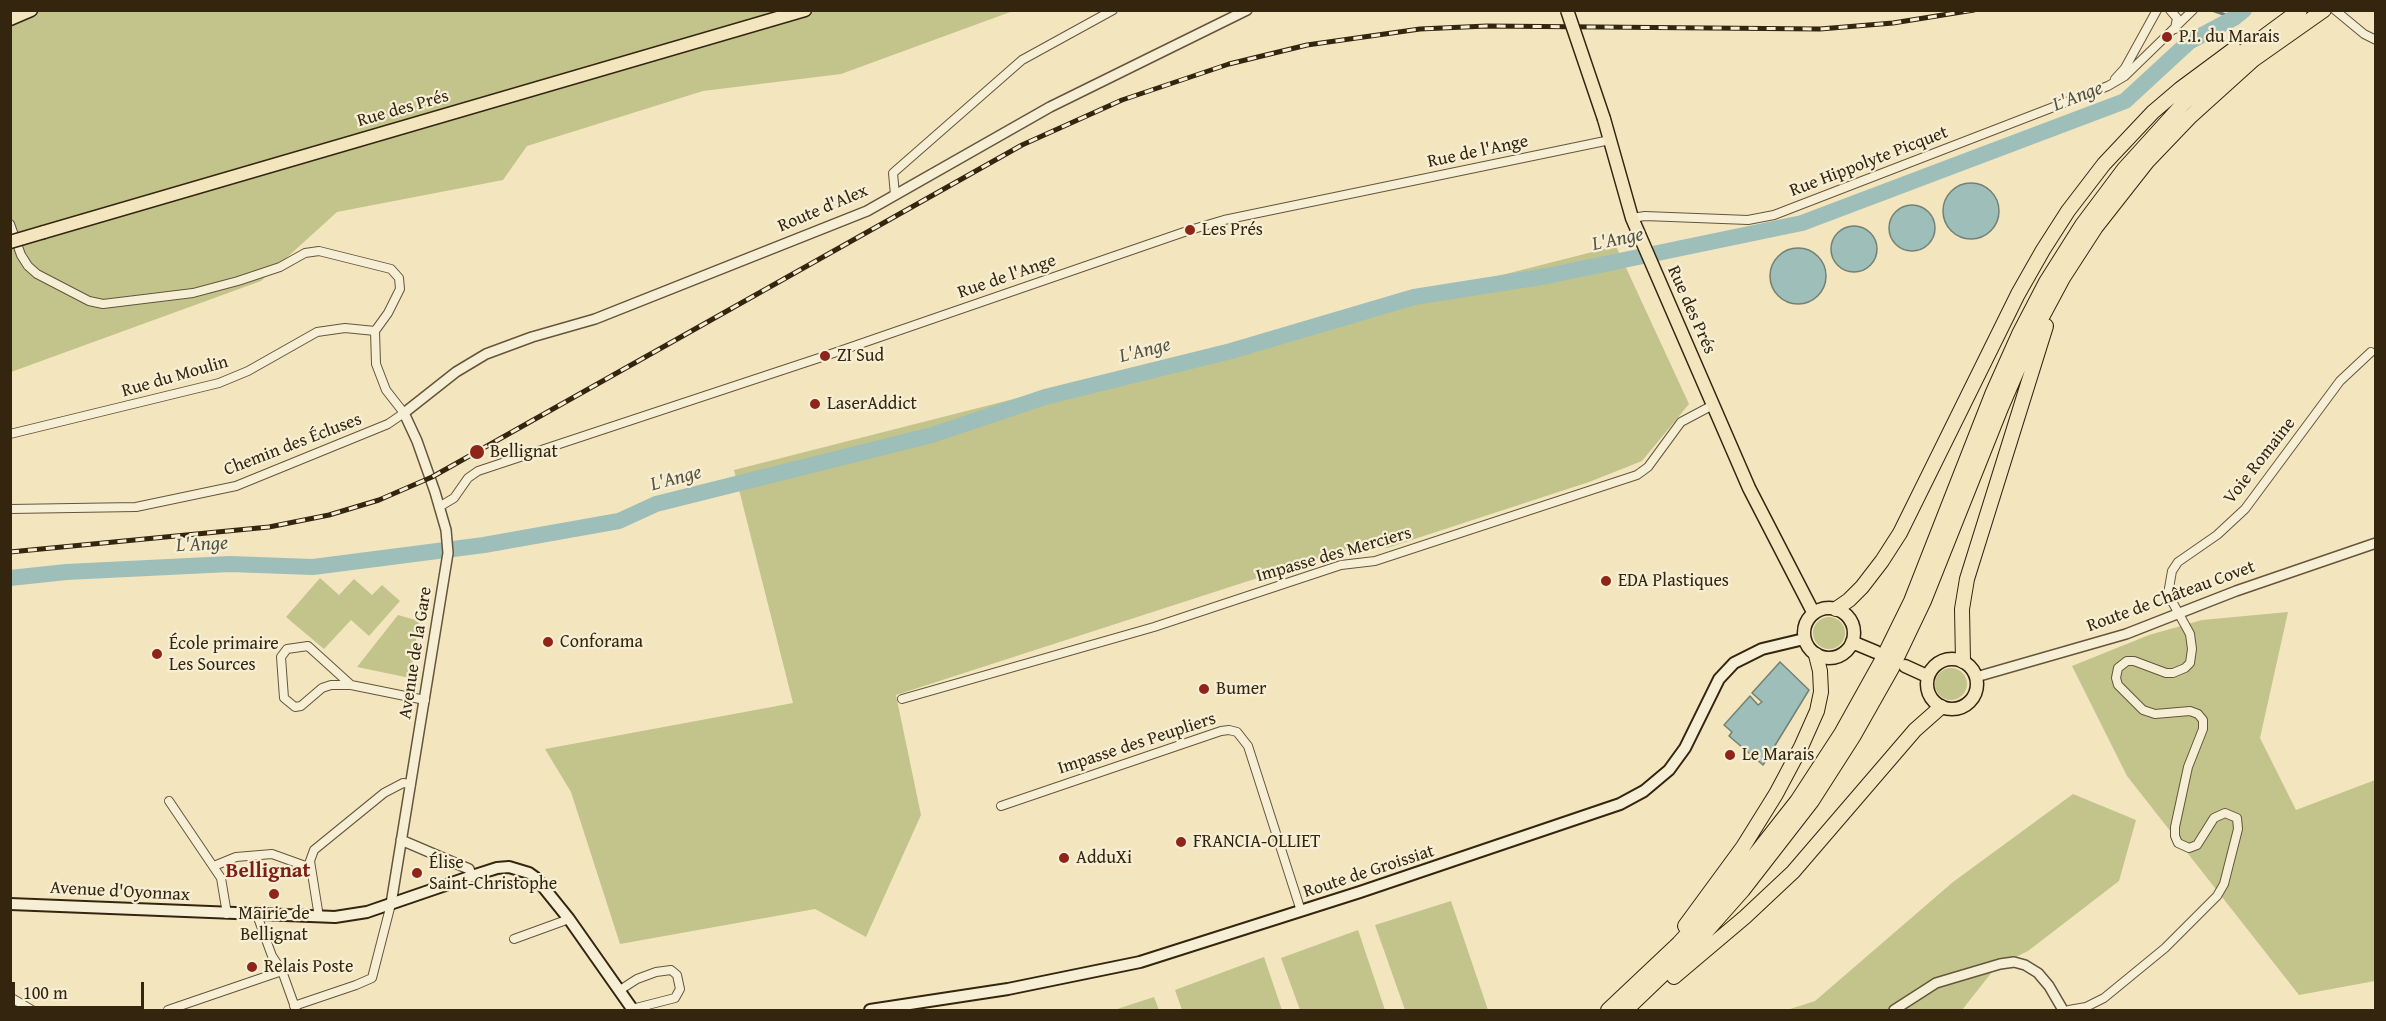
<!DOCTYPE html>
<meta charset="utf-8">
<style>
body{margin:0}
#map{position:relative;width:2386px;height:1021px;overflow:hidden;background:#f3e6bf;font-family:"Gentium Book Plus",serif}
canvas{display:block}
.frame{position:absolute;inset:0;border:12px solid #34250f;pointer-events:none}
.scale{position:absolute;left:12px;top:982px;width:132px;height:27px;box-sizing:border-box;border:3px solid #34250f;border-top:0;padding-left:8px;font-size:18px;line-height:21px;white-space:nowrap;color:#34250f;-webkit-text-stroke:4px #f7efd5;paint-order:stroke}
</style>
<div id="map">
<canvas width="2386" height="1021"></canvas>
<div class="frame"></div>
<div class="scale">100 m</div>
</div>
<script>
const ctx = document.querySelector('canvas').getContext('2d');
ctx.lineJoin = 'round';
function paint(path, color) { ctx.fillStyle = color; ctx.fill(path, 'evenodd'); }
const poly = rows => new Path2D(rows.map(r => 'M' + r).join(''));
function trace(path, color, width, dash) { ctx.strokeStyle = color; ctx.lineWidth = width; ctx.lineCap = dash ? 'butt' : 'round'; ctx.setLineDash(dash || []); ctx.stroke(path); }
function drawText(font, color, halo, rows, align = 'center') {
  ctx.font = font + ' "Gentium Book Plus",serif'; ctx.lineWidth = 4.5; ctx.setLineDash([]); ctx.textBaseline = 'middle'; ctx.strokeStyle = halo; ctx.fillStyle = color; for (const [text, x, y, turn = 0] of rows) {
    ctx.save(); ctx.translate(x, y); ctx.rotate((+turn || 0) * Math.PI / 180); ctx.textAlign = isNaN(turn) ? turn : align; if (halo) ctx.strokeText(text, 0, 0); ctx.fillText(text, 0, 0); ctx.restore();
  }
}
const green = poly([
 [10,11,1013,11,841,74,703,91,527,146,503,180,337,212,261,281,11,372],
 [1616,246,1689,404,1642,461,1589,482,1387,548,1369,542,896,695,921,815,866,937,815,909,620,944,571,792,545,749,793,703,734,470],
 [320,578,339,595,354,579,372,595,382,585,400,601,369,636,351,620,324,649,286,617],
 [2288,612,2260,738,2296,810,2375,780,2375,981,2299,995,2127,776,2072,666,2149,635,2202,620],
 [398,615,419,621,410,678,357,667],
 '1813 633a16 16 0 1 1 32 0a16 16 0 1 1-32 0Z',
 '1935 684a16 16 0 1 1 32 0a16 16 0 1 1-32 0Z',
 [2073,794,2136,820,2119,881,2028,951,1996,967,1962,1010,1787,1010,1815,1001,1953,882],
 [1451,901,1488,1010,1405,1010,1375,925],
 [1358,930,1385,1010,1300,1010,1281,958],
 [1264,957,1282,1010,1182,1010,1175,990],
 [1154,997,1159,1010,1114,1010]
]);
const water = poly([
 '1943 211a28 28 0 1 1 56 0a28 28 0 1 1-56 0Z',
 '1889 228a23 23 0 1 1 46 0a23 23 0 1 1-46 0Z',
 '1831 249a23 23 0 1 1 46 0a23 23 0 1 1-46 0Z',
 '1770 276a28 28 0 1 1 56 0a28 28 0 1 1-56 0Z',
 [1780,662,1809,690,1763,765,1729,736,1732,732,1724,725,1750,696,1758,705,1762,702,1752,693,1780,662]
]);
const stream = poly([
 [2212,10,2234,18]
]);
const river = poly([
 [10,578,66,572,230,564,313,567,484,545,619,521,656,504,932,435,1045,397,1231,351,1414,297,1547,276,1802,223,2125,101,2189,42,2234,18,2244,10]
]);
const minor = poly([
 [2170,10,2177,18,2175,29],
 [2335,10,2364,34,2376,40],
 [2115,79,2125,68,2157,10],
 [895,195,893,173,1022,60,1113,10],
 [1632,218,1645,216,1748,220,1774,215,2108,86,2125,76,2193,10],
 [10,224,21,255,28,266,37,274,89,301,103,304,193,293,238,281,280,267,305,253,319,251,391,269,399,278,400,289,388,313,375,331,376,364,386,390,404,413,388,424,236,486,136,507,10,509],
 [10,434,219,383,248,371,317,332,345,328,375,331],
 [439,507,454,498,468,478,478,471,825,356,1190,230,1224,220,1610,140],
 [351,685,308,646,287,649,281,657,284,698,295,707,301,706,322,688,331,685,351,685,425,700],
 [902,699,1154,627,1341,565,1375,561,1637,475,1648,467,1681,422,1713,405],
 [169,801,221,878,227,914],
 [1001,806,1221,731,1229,730,1237,732,1248,746,1301,911],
 [214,866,236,857,272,854,311,868],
 [257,915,272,956,282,971,296,1010],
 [319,917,310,861,314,850,384,793,403,783,411,784],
 [514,939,569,919],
 [620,990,637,979,656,972,671,970,677,975,680,989,675,998,632,1009],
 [10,997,32,1010],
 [294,1006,356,985,372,978,391,904],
 [168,1010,282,971],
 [2069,1010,2086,1007,2104,998,2165,948,2217,896,2224,884,2238,829,2237,818,2225,813,2214,818,2197,845,2189,848,2178,843,2175,836,2175,827,2188,767,2203,729,2203,720,2198,714,2190,711,2155,714,2143,710,2118,685,2116,678,2118,668,2127,661,2134,661,2166,673,2173,673,2185,668,2190,663,2192,649,2190,634,2168,594,2172,571,2178,562,2217,535,2245,509,2340,381,2371,352]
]);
const tertiary = poly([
 [1976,677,2126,634,2236,591,2376,543],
 [401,840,469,869,472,876],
 [391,904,448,553,446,530,435,492,417,441,404,413,456,372,486,354,532,337,595,319,867,211,1050,107,1247,10],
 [1894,1010,1936,983,2000,964,2014,962,2025,965,2038,973,2049,986,2063,1010]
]);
const secondary = poly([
 [10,904,335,917,367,912,472,876,497,868,509,867,529,873,536,878,569,919,633,1010],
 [870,1010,1008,989,1140,962,1360,892,1620,804,1644,791,1669,770,1685,748,1719,679,1734,663,1762,649,1804,639]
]);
const primary = poly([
 [10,19,31,10],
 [1604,119,1632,218,1749,488,1813,612],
 [44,232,805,10],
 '1804 633a25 25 0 1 1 50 0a25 25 0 1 1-50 0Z',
 [1852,642,1876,652],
 '1927 684a25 25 0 1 1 50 0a25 25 0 1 1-50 0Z',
 [1905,666,1927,676]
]);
const motorway = poly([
 [1836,609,1849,600,1862,587,1882,561,1900,533,2018,294,2043,250,2068,211,2104,164,2153,112,2180,89,2234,49],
 [1963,661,1962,609,1967,579,2046,326],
 [1685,926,1743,847,1776,794,1801,747,1817,711,1821,692,1820,671,1816,655],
 [1674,977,1745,917,1793,872,1915,730,1941,707],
 [1608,1010,1679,943,1727,890,1797,801,1842,732,1881,662,1911,601,1993,392,2019,334,2046,282,2082,225,2124,169,2182,105,2239,55,2300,10],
 [1626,1010,1697,942,1743,890,1812,801,1853,737,1892,668,1924,601,2001,408,2033,334,2063,278,2096,227,2147,162,2191,116,2253,60,2324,10]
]);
const rail = poly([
 [10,552,269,527,329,515,379,500,432,477,1022,145,1122,100,1229,64,1307,45,1420,29,1487,26,1820,29,1893,23,1974,10]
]);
const primaryBridge = poly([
 [1567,10,1604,119],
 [10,242,44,232]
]);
const markers = [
 [2167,37,6,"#8f2418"],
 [1190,230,6,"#8f2418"],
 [825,356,6,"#8f2418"],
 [815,404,6,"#8f2418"],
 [477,452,8,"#8f2418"],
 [1606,581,6,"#8f2418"],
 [548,642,6,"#8f2418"],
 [157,654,6,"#8f2418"],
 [1204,689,6,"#8f2418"],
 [1730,755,6,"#8f2418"],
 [1181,842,6,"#8f2418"],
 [1064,858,6,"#8f2418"],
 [417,873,6,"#8f2418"],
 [274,894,6,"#8f2418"],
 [252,967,6,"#8f2418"]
];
const poiNames = [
 ["P.I. du Marais",2179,37],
 ["Les Prés",1202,230],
 ["ZI Sud",837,356],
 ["LaserAddict",827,404],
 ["Bellignat",490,452],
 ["EDA Plastiques",1618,581],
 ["Conforama",560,642],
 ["École primaire",169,644],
 ["Les Sources",169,665],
 ["Bumer",1216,689],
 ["Le Marais",1742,755],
 ["FRANCIA-OLLIET",1193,842],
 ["AdduXi",1076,858],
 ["Élise",429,863],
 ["Saint-Christophe",429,884],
 ["Mairie de",274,914,"center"],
 ["Bellignat",274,935,"center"],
 ["Relais Poste",264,967]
];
const streetNames = [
 ["Rue des Prés",403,109,-16],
 ["Rue de l'Ange",1478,152,-12],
 ["Rue Hippolyte Picquet",1869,162,-21],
 ["Route d'Alex",823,209,-23],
 ["Rue de l'Ange",1007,277,-19],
 ["Rue des Prés",1691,310,66],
 ["Rue du Moulin",175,377,-16],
 ["Chemin des Écluses",293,445,-21],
 ["Voie Romaine",2260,461,-52],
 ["Impasse des Merciers",1334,555,-16],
 ["Route de Château Covet",2171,597,-20],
 ["Avenue de la Gare",416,653,-81],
 ["Impasse des Peupliers",1137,744,-18],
 ["Route de Groissiat",1369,872,-18],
 ["Avenue d'Oyonnax",120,892,3]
];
const waterNames = [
 ["L'Ange",2078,97,-21],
 ["L'Ange",1618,240,-12],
 ["L'Ange",1145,351,-14],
 ["L'Ange",676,479,-15],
 ["L'Ange",202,545,-3]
];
const quarterNames = [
 ["Bellignat",268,872]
];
paint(green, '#c3c38c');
paint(water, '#9dbeb9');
trace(water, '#738175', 1.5);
trace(stream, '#738175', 3);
trace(river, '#9dbeb9', 16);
trace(minor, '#64553b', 10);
trace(tertiary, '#64553b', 12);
trace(secondary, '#34250f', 14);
trace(primary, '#34250f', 15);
trace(motorway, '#34250f', 16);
trace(minor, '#f7efd5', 8);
trace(tertiary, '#f7efd5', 9);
trace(secondary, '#f7efd5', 10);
trace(primary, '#f3e6bf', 12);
trace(motorway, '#f3e6bf', 14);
trace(rail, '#34250f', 5);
trace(rail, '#f7efd5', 3, [9]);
trace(primaryBridge, '#34250f', 15, []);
trace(primaryBridge, '#f3e6bf', 12);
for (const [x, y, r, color] of markers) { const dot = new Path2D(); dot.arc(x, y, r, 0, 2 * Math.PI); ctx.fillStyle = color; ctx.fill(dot); trace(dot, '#f7efd5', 2); }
drawText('18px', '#34250f', '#f7efd5', poiNames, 'left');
drawText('18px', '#34250f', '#f7efd5', streetNames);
drawText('italic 20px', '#545342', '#f7efd5', waterNames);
drawText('bold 21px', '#7a1f14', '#f7efd5', quarterNames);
</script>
